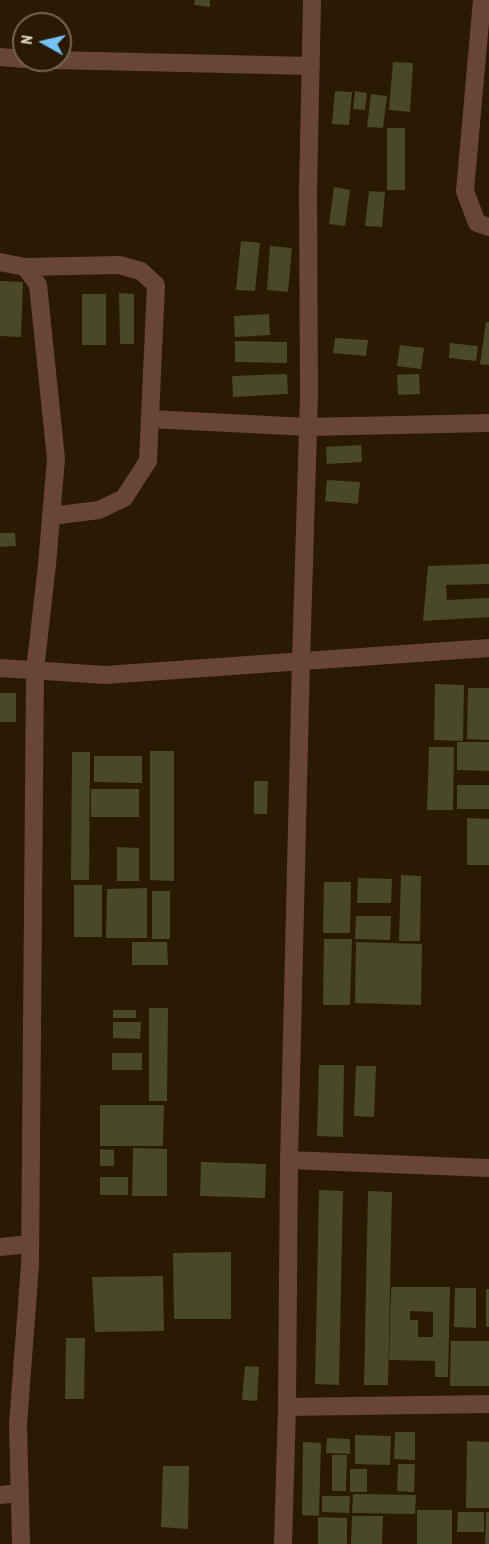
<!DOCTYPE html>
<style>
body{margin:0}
#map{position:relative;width:489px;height:1544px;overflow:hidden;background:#2a1903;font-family:"PT Sans Narrow",sans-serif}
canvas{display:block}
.north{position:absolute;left:12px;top:12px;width:60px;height:60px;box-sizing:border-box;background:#2a1903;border:2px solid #756653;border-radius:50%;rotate:278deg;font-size:16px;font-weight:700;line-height:24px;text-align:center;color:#e5dacc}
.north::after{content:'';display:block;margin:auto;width:21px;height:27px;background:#73c1f6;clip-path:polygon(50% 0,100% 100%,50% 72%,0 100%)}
</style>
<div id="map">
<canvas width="489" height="1544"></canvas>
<div class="north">N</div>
</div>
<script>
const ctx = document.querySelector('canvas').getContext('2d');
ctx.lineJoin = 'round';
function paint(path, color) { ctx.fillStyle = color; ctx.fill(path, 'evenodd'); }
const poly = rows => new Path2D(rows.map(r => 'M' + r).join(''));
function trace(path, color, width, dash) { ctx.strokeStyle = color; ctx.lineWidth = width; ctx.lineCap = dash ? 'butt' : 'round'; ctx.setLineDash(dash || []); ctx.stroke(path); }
const building = poly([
 [195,0,210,0,210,7,194,5],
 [393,62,413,63,410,112,389,110],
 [335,91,352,92,349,125,332,124],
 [355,91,367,93,365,110,353,109],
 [371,94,387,96,383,128,367,127],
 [387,128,405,128,405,190,387,190],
 [334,187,350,190,345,226,329,224],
 [369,191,385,192,382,227,365,226],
 [241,241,260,243,255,291,236,290],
 [270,246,292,248,288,292,267,290],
 [0,281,23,282,21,337,0,336],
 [119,293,134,294,134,344,120,344],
 [82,294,106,294,106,345,82,345],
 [269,314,270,335,235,337,234,316],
 [486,322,489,322,489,365,480,364],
 [335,338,368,340,366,356,333,353],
 [235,341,287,342,287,363,235,362],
 [450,343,478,346,476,361,449,358],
 [400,345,424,348,421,369,397,366],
 [287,374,288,394,233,397,232,376],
 [419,374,420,394,398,395,397,375],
 [361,445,362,462,327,464,326,447],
 [327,480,360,482,358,504,325,501],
 [0,533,15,533,16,546,0,547],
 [489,564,489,584,446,585,447,600,489,598,489,617,423,621,428,566],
 [435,684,464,685,463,741,434,740],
 [468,688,489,688,489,740,467,739],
 [0,693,16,693,16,722,0,722],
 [457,742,489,742,489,771,457,770],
 [429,747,454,747,453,810,427,810],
 [150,751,174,751,174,881,150,880],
 [72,752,90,752,89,880,71,880],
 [94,756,142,756,142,783,94,782],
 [254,781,268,781,267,814,254,814],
 [457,785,489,785,489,809,457,809],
 [91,789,139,789,139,817,91,817],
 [467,818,489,819,489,865,467,865],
 [117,847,139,848,139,881,117,881],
 [401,875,421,876,420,941,399,941],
 [358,878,392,879,391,903,357,903],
 [324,882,351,882,350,933,323,933],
 [74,885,102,885,102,937,74,937],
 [147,888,147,938,106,938,107,889],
 [152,891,170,891,170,939,152,939],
 [356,916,391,916,390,940,355,939],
 [324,939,352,939,350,1005,323,1005],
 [132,942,167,942,168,965,132,965],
 [356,942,422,944,421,1005,355,1003],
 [149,1008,168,1008,167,1101,149,1101],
 [113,1010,136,1010,136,1018,113,1018],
 [113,1022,141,1022,140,1039,113,1038],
 [112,1053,142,1053,142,1070,112,1070],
 [319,1065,344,1065,343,1137,317,1136],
 [356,1066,376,1066,374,1117,354,1116],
 [100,1105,164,1105,163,1146,100,1146],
 [133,1148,167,1149,167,1196,132,1196],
 [100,1149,114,1150,114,1166,100,1166],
 [201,1162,266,1164,265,1198,200,1196],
 [100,1177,128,1177,128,1195,100,1195],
 [319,1190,343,1191,339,1385,315,1384],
 [368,1191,392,1192,388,1385,364,1385],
 [231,1252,231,1319,174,1319,173,1253],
 [163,1276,164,1331,95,1332,92,1277],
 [391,1287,450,1287,448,1377,435,1377,435,1361,389,1360],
 [410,1311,433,1312,433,1337,418,1337,418,1320,410,1320],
 [455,1288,476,1288,476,1328,454,1327],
 [486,1289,489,1289,489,1327,486,1327],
 [66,1338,85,1338,84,1399,65,1399],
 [451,1341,489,1341,489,1386,450,1386],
 [245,1366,259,1367,257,1401,242,1400],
 [395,1432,415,1432,415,1460,394,1459],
 [355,1435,391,1436,390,1465,355,1464],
 [327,1438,350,1439,350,1454,326,1453],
 [467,1441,489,1442,489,1508,466,1508],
 [303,1442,321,1443,319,1516,302,1515],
 [332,1455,347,1455,346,1491,332,1491],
 [398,1464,415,1464,414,1492,397,1491],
 [163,1466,189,1466,188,1529,161,1527],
 [350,1469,367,1469,367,1492,350,1492],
 [353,1494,416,1495,415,1514,352,1513],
 [322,1496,350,1496,349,1513,322,1512],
 [417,1510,452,1510,452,1544,417,1544],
 [458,1512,484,1512,484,1532,457,1532],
 [486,1512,489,1512,489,1544,485,1544],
 [352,1516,383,1516,382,1544,351,1544],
 [318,1517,347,1518,347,1544,318,1544]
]);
const minor = poly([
 [482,0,465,191,477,223,489,227],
 [0,57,24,59],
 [53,60,311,66],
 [0,262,25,267,38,285,56,459,47,565,35,670,30,1265,18,1424,21,1544],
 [25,267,119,265,141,271,156,285,148,461,124,498,99,510,51,516],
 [150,419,308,427,489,423],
 [0,668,105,675,489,648],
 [289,1160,489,1168],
 [0,1247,30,1244],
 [287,1407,489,1404],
 [0,1495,20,1493],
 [283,1544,287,1407,289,1160,301,661,309,396,308,192,312,0]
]);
paint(building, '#49482b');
trace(minor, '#694439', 18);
</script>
